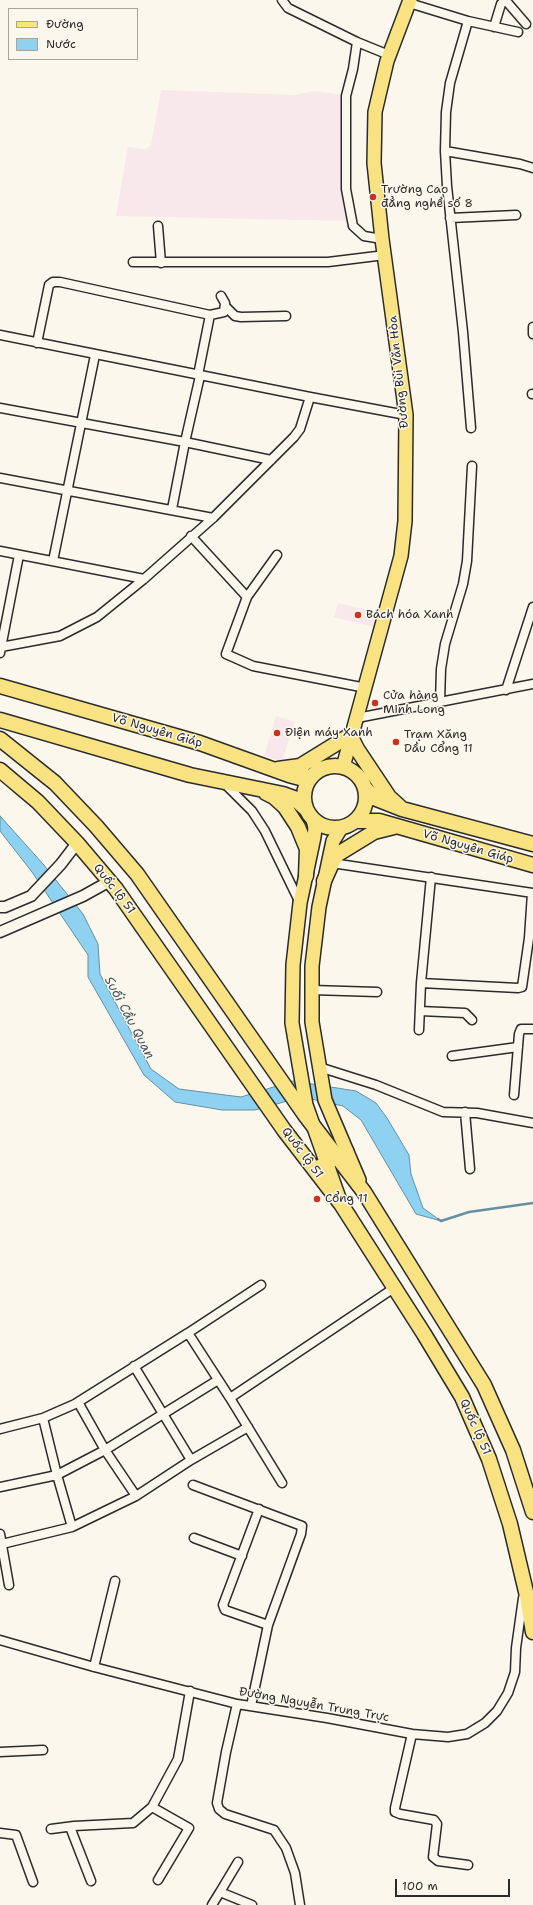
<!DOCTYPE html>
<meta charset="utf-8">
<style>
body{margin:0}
#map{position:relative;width:533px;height:1905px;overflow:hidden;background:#fbf7ec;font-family:"Shantell Sans",sans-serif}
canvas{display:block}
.legend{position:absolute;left:8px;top:8px;width:130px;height:52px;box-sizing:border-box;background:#fbf7ec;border:1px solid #a8a59f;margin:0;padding:5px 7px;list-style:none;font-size:12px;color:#2b2b2b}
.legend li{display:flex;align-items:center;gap:8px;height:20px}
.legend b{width:20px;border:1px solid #a8a59f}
.scale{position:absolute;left:395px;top:1879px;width:115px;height:18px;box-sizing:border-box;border:2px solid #2b2b2b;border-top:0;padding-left:5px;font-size:12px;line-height:14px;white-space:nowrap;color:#2b2b2b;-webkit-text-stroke:3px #fbf7ec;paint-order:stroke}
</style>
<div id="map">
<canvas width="533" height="1905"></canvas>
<ul class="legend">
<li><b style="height:5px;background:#f8e281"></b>Đường</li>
<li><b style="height:11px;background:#8ed1f0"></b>Nước</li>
</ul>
<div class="scale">100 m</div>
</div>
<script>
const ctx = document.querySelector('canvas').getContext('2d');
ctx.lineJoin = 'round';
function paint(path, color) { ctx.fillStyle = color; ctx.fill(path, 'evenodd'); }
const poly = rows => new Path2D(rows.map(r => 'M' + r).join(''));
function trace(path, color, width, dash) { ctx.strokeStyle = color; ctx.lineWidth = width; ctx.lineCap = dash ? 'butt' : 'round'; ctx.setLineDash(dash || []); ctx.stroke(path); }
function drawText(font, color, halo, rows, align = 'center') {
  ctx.font = font + ' "Shantell Sans",sans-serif'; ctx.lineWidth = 3; ctx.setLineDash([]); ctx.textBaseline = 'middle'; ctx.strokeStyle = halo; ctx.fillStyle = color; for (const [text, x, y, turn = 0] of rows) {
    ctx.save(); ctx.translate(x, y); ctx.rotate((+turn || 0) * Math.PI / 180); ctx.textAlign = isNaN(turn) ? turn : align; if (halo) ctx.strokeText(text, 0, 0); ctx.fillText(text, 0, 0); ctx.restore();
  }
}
const built = poly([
 [161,90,293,95,315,91,343,95,349,221,116,216,128,147,140,149,146,149,151,145],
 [338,603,381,613,377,628,334,617],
 [276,716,295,722,282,761,264,756]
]);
const water = poly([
 [0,816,43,864,83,914,98,944,100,974,151,1069,179,1089,241,1097,293,1081,356,1091,376,1103,387,1118,409,1155,411,1174,423,1208,441,1221,416,1214,361,1120,343,1106,302,1097,255,1110,222,1110,175,1102,144,1075,88,977,88,955,32,872,0,831,0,816]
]);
const stream = poly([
 [438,1219,441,1221,469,1212,533,1203]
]);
const minor = poly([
 [282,0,288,8,357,42,389,55],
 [409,3,468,21,450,83,446,112,445,151,447,186,463,332,471,428],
 [468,21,518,32],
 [494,27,501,4,503,2,507,2,526,24],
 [357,42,353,69,346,96,346,189,353,226,364,236,382,239],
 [445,151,520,164,533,168],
 [450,218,516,215],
 [158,226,161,263],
 [133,262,328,262,385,255],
 [226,307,235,316,241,317,286,316],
 [210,315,224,312,225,303,221,296],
 [533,327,533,334],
 [0,335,310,397,406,415],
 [37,343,49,285,53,282,60,282,210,315,198,375],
 [532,394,533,394],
 [0,408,185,442,271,460],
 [0,478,213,518],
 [172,509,185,442,200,376],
 [191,536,247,597,226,654,253,666,366,688],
 [0,551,144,579],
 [53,561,95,355],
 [247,597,277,555],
 [1,647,60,636,97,617,144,579,213,518,294,437,300,429,310,397],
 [0,653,19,555],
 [506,690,533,607],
 [440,702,441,669,445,644,463,584,467,561,472,466],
 [357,718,533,684],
 [225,784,252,811,265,831,300,903],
 [332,863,533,893],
 [431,877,421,983,518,988,522,987,529,938,532,893],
 [312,990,377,992],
 [420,1011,465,1013,472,1020],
 [419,1030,421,983],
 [452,1056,518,1047],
 [319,1067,376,1085,443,1112,477,1113,533,1123],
 [514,1095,519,1034,521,1029,533,1029],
 [465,1112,470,1169],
 [188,1333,261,1285],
 [134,1366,191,1460],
 [230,1398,282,1483],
 [78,1402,105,1450,136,1496],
 [43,1418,57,1475,72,1527],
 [0,1429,43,1418,75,1404,188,1333,230,1398,394,1288],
 [193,1485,302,1526,301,1534,268,1625,251,1706],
 [0,1487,57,1475,105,1450,218,1380],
 [259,1509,223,1605,225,1610,268,1625],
 [0,1534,9,1585],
 [194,1538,242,1556],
 [2,1544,72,1527,136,1496,191,1460,248,1427],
 [0,1640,94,1667,237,1704,327,1718,412,1734,448,1737,467,1734,485,1723,497,1711,508,1693,515,1672,516,1648,523,1598],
 [94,1667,115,1581],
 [237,1704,226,1752,217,1803,219,1809,225,1814,274,1830,286,1848,295,1873,300,1905],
 [412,1734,395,1808,395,1812,400,1814,434,1820,437,1824,433,1857,438,1861,468,1865],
 [0,1752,43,1750],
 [152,1807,189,1828,158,1880],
 [70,1827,91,1881],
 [51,1829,74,1826,133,1823,152,1807,178,1759,190,1691],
 [0,1833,16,1835,33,1882],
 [220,1892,238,1862],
 [212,1905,220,1892,252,1905]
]);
const tertiary = poly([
 [0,907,5,907,31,896,61,864,77,843],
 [0,932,83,896,110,881]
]);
const primary = poly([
 [343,767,401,556,405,521,406,415,382,239,374,163,375,112,387,61,410,0],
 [313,819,315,828,314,837,300,903,293,965,292,1023,306,1105,339,1198],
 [341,828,333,841,319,907,312,966,312,1022,325,1100,359,1180]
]);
const trunk = poly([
 [0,686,200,743,289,775,300,778,312,776],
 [0,720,190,775,283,794,294,798,306,809],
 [351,737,357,749,389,797,400,807],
 [0,739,55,783,96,826,137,874,305,1115,364,1192,484,1385,513,1450,533,1512],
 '304 797a31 31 0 1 1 62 0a31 31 0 1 1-62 0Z',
 [278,769,300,766,352,734],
 [0,770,38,802,77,843,116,889,284,1130,341,1204,424,1334,462,1397,489,1459,510,1524,527,1596,533,1632],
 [365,788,374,798,402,809,533,844],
 [266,793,274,797,285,807,298,827,307,849,306,876],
 [355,821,379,821,533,865],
 [324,881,333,861,338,854,374,832,394,827],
 [315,1170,346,1151]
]);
const markers = [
 [373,197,4,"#c8321e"],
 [358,615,4,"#c8321e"],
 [375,703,4,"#c8321e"],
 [277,733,4,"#c8321e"],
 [396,742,4,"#c8321e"],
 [317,1199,4,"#c8321e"]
];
const poiNames = [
 ["Trường Cao",381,190],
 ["đẳng nghề số 8",381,204],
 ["Bách hóa Xanh",366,615],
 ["Cửa hàng",383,696],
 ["Minh Long",383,710],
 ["Điện máy Xanh",285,733],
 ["Trạm Xăng",404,735],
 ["Dầu Cổng 11",404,749],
 ["Cổng 11",325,1199]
];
const streetNames = [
 ["Đường Bùi Văn Hòa",399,372,-96],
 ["Võ Nguyên Giáp",157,731,16],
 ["Võ Nguyên Giáp",468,847,16],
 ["Quốc lộ 51",114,889,52],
 ["Quốc lộ 51",302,1153,53],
 ["Quốc lộ 51",475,1427,66],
 ["Đường Nguyễn Trung Trực",314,1705,10]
];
const waterNames = [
 ["Suối Cầu Quan",129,1018,62]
];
paint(built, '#f8e8ec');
paint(water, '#8ed1f0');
trace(water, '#668fa1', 1);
trace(stream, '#668fa1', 2.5);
trace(minor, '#2b2b2b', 11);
trace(tertiary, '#2b2b2b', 13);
trace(primary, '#2b2b2b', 16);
trace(trunk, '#2b2b2b', 17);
trace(minor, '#fbf7ec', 8);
trace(tertiary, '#fbf7ec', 10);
trace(primary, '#f8e281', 13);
trace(trunk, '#f8e281', 14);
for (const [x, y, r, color] of markers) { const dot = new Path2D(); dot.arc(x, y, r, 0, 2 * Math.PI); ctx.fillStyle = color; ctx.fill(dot); trace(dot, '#fbf7ec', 1.5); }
drawText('12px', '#2b2b2b', '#fbf7ec', poiNames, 'left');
drawText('12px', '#2b2b2b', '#fbf7ec', streetNames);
drawText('italic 13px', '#44545c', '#fbf7ec', waterNames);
</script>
